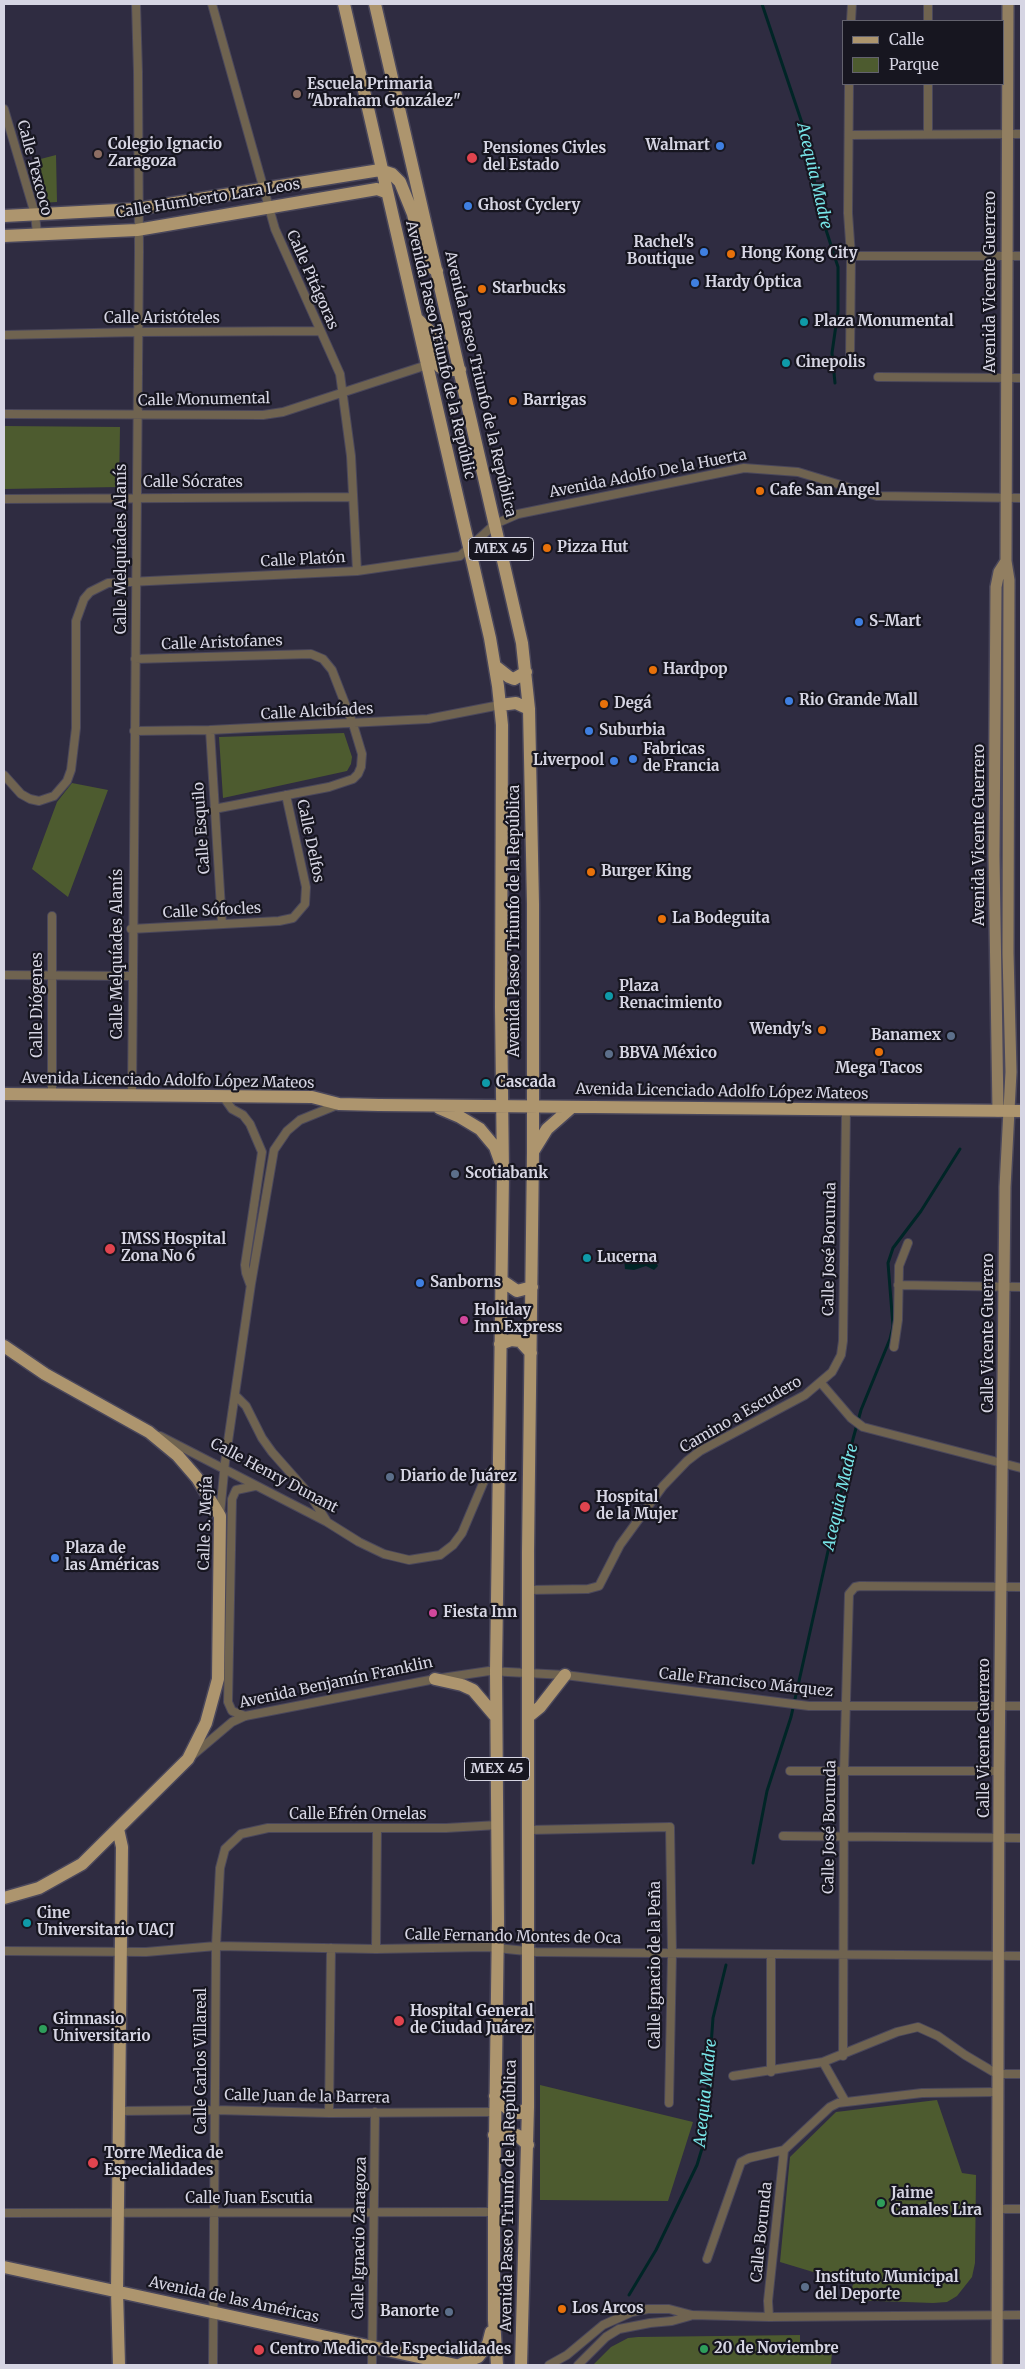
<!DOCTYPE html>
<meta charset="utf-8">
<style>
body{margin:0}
#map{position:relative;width:1025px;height:2369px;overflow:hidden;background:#2f2c41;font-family:Merriweather,serif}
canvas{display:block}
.frame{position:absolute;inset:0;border:5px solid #d6d5e3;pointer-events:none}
.legend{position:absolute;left:842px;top:20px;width:162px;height:65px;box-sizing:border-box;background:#171620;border:1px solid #63626e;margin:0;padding:6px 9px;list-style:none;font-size:15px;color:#d6d5e3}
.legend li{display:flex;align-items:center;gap:10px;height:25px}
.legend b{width:25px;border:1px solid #63626e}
</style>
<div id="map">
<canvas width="1025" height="2369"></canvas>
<div class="frame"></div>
<ul class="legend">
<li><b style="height:6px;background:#ad956e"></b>Calle</li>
<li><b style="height:14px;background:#4d5b2f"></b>Parque</li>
</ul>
</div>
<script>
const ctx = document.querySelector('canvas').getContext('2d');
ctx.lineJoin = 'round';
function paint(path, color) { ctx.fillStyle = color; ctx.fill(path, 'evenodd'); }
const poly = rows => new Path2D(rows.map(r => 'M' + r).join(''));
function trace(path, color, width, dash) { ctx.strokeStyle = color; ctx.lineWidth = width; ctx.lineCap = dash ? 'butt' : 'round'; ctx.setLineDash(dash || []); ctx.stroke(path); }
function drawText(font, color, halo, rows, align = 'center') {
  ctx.font = font + ' Merriweather,serif'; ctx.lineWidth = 4.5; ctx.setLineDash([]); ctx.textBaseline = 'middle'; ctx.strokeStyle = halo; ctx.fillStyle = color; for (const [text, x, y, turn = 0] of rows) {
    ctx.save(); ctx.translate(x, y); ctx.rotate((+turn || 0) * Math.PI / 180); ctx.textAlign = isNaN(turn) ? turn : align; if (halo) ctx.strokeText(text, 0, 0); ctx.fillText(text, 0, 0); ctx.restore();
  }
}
const green = poly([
 [56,155,57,202,40,203,29,162],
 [4,426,120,427,119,487,4,489],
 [344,733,352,757,351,764,347,771,223,798,219,737],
 [72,783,108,790,68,897,32,869,57,802],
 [540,2085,693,2122,668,2201,540,2200],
 [937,2100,962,2173,976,2175,975,2263,972,2277,957,2296,947,2302,933,2303,849,2300,853,2284,780,2262,790,2157,836,2112],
 [800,2335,800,2350,832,2351,831,2365,593,2365,611,2347,628,2338,638,2337]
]);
const water = poly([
 [634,1256,640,1261,654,1258,658,1266,654,1270,646,1266,634,1270,625,1269,624,1259]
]);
const stream = poly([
 [762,4,803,126,812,162,817,202,838,267,838,311,832,353,835,383],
 [753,1863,767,1791,791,1717,853,1439,861,1410,890,1339,893,1326,888,1263,893,1248,921,1211,960,1149],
 [629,2295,656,2250,697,2165,704,2142,713,2018,726,1965]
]);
const street = poly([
 [212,4,275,229,340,374,351,456,357,571],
 [851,21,852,4],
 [928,21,928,4],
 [849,84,848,213,851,256,850,359],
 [4,109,35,214,37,234],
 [928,134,928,84],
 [849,135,1021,134],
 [851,256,1021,256],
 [4,335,138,332,320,331],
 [878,377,1021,378],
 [4,414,263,415,283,412,427,365],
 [4,499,352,497],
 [135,659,311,654,323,659,332,670,353,724,362,754,361,767,358,774,353,779,329,787,214,809],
 [210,730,222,924],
 [134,731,210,730,428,719,500,705],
 [4,775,21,794,30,799,39,801,54,796,67,781,71,770,76,728,76,621,84,599,90,592,108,583,357,571,460,556,495,524,518,514,744,468,798,472,877,496,1021,498],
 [52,916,52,1095],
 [131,929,279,921,293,918,305,904,306,887,286,795],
 [4,975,131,976],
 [132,1095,139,251,138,72,136,4],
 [222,1095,232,1109,243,1115,250,1124,262,1152,245,1265,246,1273,250,1284],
 [898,1285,1021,1287],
 [894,1347,898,1320,899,1266,908,1243],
 [821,1383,851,1418,863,1427,1021,1468],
 [236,1396,246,1406,262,1438,272,1452,310,1495,326,1520],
 [160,1436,327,1522,359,1542,384,1554,409,1560,440,1555,453,1545,462,1533,487,1474,499,1466],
 [220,1514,225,1462,251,1284,274,1150,287,1131,300,1120,337,1105],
 [528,1590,588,1589,599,1586,620,1545,636,1523,663,1486,687,1461,700,1451,805,1395,832,1372,841,1355,843,1341,846,1109],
 [245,1716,232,1711,228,1702,232,1499,236,1490,255,1486],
 [193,1755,232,1722,245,1716,435,1679,489,1671,565,1675,809,1706,1021,1706],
 [790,1771,999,1771],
 [529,1830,670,1827,672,1954,669,2103],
 [783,1836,1021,1838],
 [376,1949,377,1829],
 [4,1951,146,1952,216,1946,376,1949,487,1947,536,1952,1021,1956],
 [771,1955,771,2072],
 [843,2056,844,1771,849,1594,855,1587,860,1586,1021,1587],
 [823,2062,845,2101],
 [733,2076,823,2062,897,2032,918,2027,938,2036,965,2055,997,2074,1021,2074],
 [119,2111,215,2110,329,2113,494,2112],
 [329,2113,331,1948],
 [784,2150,830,2107,838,2103,922,2093,997,2092],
 [997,2209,1021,2209],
 [4,2213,494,2212],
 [707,2259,741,2162,749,2158,784,2150],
 [769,2317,768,2301,784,2150],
 [213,2365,216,1946,220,1868,225,1849,241,1834,268,1828,446,1828,498,1825],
 [372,2365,375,2112],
 [549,2365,567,2355,603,2325,632,2312,648,2309,669,2309,692,2315,769,2317,1021,2315],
 [578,2365,606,2337,619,2329,650,2323,672,2321,690,2316]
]);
const secondary = poly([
 [998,1111,994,856,996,587,999,572,1006,561],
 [997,2365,999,1771,1005,1187,1011,1072,1008,953,1009,580,1006,561,1008,4]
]);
const primary = poly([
 [344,4,490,638,498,686,502,725,501,1007,503,1174,496,1671,498,1921,494,2212,494,2320,497,2365],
 [375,4,522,643,529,709,533,904,533,1152,528,1552,528,2107,521,2365],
 [4,216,137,209,380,170,392,174,400,182,413,214,423,256,428,265,437,271],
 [4,236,137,230,377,189,385,192],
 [417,319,429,330,437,363,440,367,448,370,460,370],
 [495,666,509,677,514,679,526,672],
 [500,705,516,703,529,709],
 [4,1094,312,1097,339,1104,379,1105,1021,1111],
 [439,1108,460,1117,480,1129,495,1147,500,1161],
 [534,1150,547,1129,572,1107],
 [501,1280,517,1291,532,1287],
 [500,1344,511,1340,520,1341,531,1353],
 [4,1346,45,1374,149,1432,178,1456,197,1478,220,1516,218,1679,206,1723,188,1759,82,1864,39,1888,4,1898],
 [435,1679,462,1685,473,1690,496,1717],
 [529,1716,540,1707,565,1675],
 [118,1829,122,1847,117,2291,119,2365],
 [495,2096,512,2113,521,2113,528,2107],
 [494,2135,517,2135,528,2145],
 [4,2267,456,2365],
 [459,2365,478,2357,488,2344,491,2332]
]);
const markers = [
 [297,94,5,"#8d6e63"],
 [720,146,5,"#3f7fe0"],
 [98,154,5,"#8d6e63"],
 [472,158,6,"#e0444e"],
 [468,206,5,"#3f7fe0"],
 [704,252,5,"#3f7fe0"],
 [731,254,5,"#e8710a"],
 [695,283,5,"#3f7fe0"],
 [482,289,5,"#e8710a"],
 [804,322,5,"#0f9aa8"],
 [786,363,5,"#0f9aa8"],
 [513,401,5,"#e8710a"],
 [760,491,5,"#e8710a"],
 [547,548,5,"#e8710a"],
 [859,622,5,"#3f7fe0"],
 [653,670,5,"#e8710a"],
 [789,701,5,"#3f7fe0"],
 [604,704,5,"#e8710a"],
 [589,731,5,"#3f7fe0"],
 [633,759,5,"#3f7fe0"],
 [614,761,5,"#3f7fe0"],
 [591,872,5,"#e8710a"],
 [662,919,5,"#e8710a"],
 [609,996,5,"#0f9aa8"],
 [822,1030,5,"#e8710a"],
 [951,1036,5,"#5c6f8a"],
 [879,1052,5,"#e8710a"],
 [609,1054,5,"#5c6f8a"],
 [486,1083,5,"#0f9aa8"],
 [455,1174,5,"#5c6f8a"],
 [110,1249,6,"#e0444e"],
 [587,1258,5,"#0f9aa8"],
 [420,1283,5,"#3f7fe0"],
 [464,1320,5,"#d1479c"],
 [390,1477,5,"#5c6f8a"],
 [585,1507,6,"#e0444e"],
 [55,1558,5,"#3f7fe0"],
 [433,1613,5,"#d1479c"],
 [27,1923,5,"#0f9aa8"],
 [399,2021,6,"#e0444e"],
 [43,2029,5,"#2e9e5b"],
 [93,2163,6,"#e0444e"],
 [881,2203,5,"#2e9e5b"],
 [805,2287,5,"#5c6f8a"],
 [562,2309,5,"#e8710a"],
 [449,2312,5,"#5c6f8a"],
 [704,2349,5,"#2e9e5b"],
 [259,2350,6,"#e0444e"]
];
const shields = [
 [501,549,65],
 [497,1769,65]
];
const shieldNames = [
 ["MEX 45",501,549],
 ["MEX 45",497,1769]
];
const poiNames = [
 ["Escuela Primaria",307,85],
 ["\"Abraham González\"",307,102],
 ["Colegio Ignacio",108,145],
 ["Zaragoza",108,162],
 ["Walmart",710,146,"right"],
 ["Pensiones Civles",483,149],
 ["del Estado",483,166],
 ["Ghost Cyclery",478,206],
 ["Rachel's",694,243,"right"],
 ["Boutique",694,260,"right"],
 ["Hong Kong City",741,254],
 ["Hardy Óptica",705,283],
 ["Starbucks",492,289],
 ["Plaza Monumental",814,322],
 ["Cinepolis",796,363],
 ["Barrigas",523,401],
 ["Cafe San Angel",770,491],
 ["Pizza Hut",557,548],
 ["S-Mart",869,622],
 ["Hardpop",663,670],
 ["Rio Grande Mall",799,701],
 ["Degá",614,704],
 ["Suburbia",599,731],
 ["Fabricas",643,750],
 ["de Francia",643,767],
 ["Liverpool",604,761,"right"],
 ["Burger King",601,872],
 ["La Bodeguita",672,919],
 ["Plaza",619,987],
 ["Renacimiento",619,1004],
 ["Wendy's",812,1030,"right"],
 ["Banamex",941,1036,"right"],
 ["BBVA México",619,1054],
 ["Mega Tacos",879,1069,"center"],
 ["Cascada",496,1083],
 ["Scotiabank",465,1174],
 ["IMSS Hospital",121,1240],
 ["Zona No 6",121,1257],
 ["Lucerna",597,1258],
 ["Sanborns",430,1283],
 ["Holiday",474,1311],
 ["Inn Express",474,1328],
 ["Diario de Juárez",400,1477],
 ["Hospital",596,1498],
 ["de la Mujer",596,1515],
 ["Plaza de",65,1549],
 ["las Américas",65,1566],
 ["Fiesta Inn",443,1613],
 ["Cine",37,1914],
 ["Universitario UACJ",37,1931],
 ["Hospital General",410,2012],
 ["de Ciudad Juárez",410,2029],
 ["Gimnasio",53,2020],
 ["Universitario",53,2037],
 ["Torre Medica de",104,2154],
 ["Especialidades",104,2171],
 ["Jaime",891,2194],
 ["Canales Lira",891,2211],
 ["Instituto Municipal",815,2278],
 ["del Deporte",815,2295],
 ["Los Arcos",572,2309],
 ["Banorte",439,2312,"right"],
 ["20 de Noviembre",714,2349],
 ["Centro Medico de Especialidades",270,2350]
];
const streetNames = [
 ["Calle Texcoco",34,168,75],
 ["Calle Humberto Lara Leos",208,199,-9],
 ["Calle Pitágoras",312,280,66],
 ["Avenida Vicente Guerrero",991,282,-90],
 ["Calle Aristóteles",162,319],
 ["Avenida Paseo Triunfo de la Repúblic",440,350,77],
 ["Avenida Paseo Triunfo de la República",480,384,77],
 ["Calle Monumental",204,400,-1],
 ["Avenida Adolfo De la Huerta",648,474,-11],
 ["Calle Sócrates",193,483],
 ["Calle Melquíades Alanís",122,549,-90],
 ["Calle Platón",303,560,-3],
 ["Calle Aristofanes",222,643,-2],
 ["Calle Alcibíades",317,712,-3],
 ["Calle Esquilo",202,828,-94],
 ["Avenida Vicente Guerrero",980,835,-90],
 ["Calle Delfos",310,841,78],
 ["Calle Sófocles",212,911,-3],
 ["Avenida Paseo Triunfo de la República",515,921,-90],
 ["Calle Melquíades Alanís",118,954,-90],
 ["Calle Diógenes",38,1005,-90],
 ["Avenida Licenciado Adolfo López Mateos",168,1081,1],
 ["Avenida Licenciado Adolfo López Mateos",722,1092,1],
 ["Calle José Borunda",830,1249,-89],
 ["Calle Vicente Guerrero",989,1333,-90],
 ["Camino a Escudero",741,1415,-30],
 ["Calle Henry Dunant",274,1476,28],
 ["Calle S. Mejía",206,1523,-88],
 ["Avenida Benjamín Franklin",336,1683,-12],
 ["Calle Francisco Márquez",746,1683,6],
 ["Calle Vicente Guerrero",985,1738,-90],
 ["Calle Efrén Ornelas",358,1815],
 ["Calle José Borunda",830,1827,-89],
 ["Calle Fernando Montes de Oca",513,1937,1],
 ["Calle Ignacio de la Peña",656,1965,-90],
 ["Calle Carlos Villareal",202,2061,-90],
 ["Calle Juan de la Barrera",307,2097,1],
 ["Avenida Paseo Triunfo de la República",509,2196,-89],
 ["Calle Juan Escutia",249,2199],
 ["Calle Borunda",762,2232,-84],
 ["Calle Ignacio Zaragoza",360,2238,-89],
 ["Avenida de las Américas",234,2300,12]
];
const waterNames = [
 ["Acequia Madre",814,176,77],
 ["Acequia Madre",841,1497,-77],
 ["Acequia Madre",706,2093,-84]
];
paint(green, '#4d5b2f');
paint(water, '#002526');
trace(stream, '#002526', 3);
trace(street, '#4a475b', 10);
trace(secondary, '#4a475b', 14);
trace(primary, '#4a475b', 15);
trace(street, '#6f6350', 8);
trace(secondary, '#927f61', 11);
trace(primary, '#ad956e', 12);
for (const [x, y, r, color] of markers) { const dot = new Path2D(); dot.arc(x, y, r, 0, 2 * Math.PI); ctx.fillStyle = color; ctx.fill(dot); trace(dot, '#171620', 2); }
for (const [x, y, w] of shields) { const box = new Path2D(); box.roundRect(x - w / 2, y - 11.5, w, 23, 4); ctx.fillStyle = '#171620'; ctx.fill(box); trace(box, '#d6d5e3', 1); }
drawText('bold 14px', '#d6d5e3', null, shieldNames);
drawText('bold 15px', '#d6d5e3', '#171620', poiNames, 'left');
drawText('15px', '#d6d5e3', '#171620', streetNames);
drawText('italic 16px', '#78e6e9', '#171620', waterNames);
</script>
